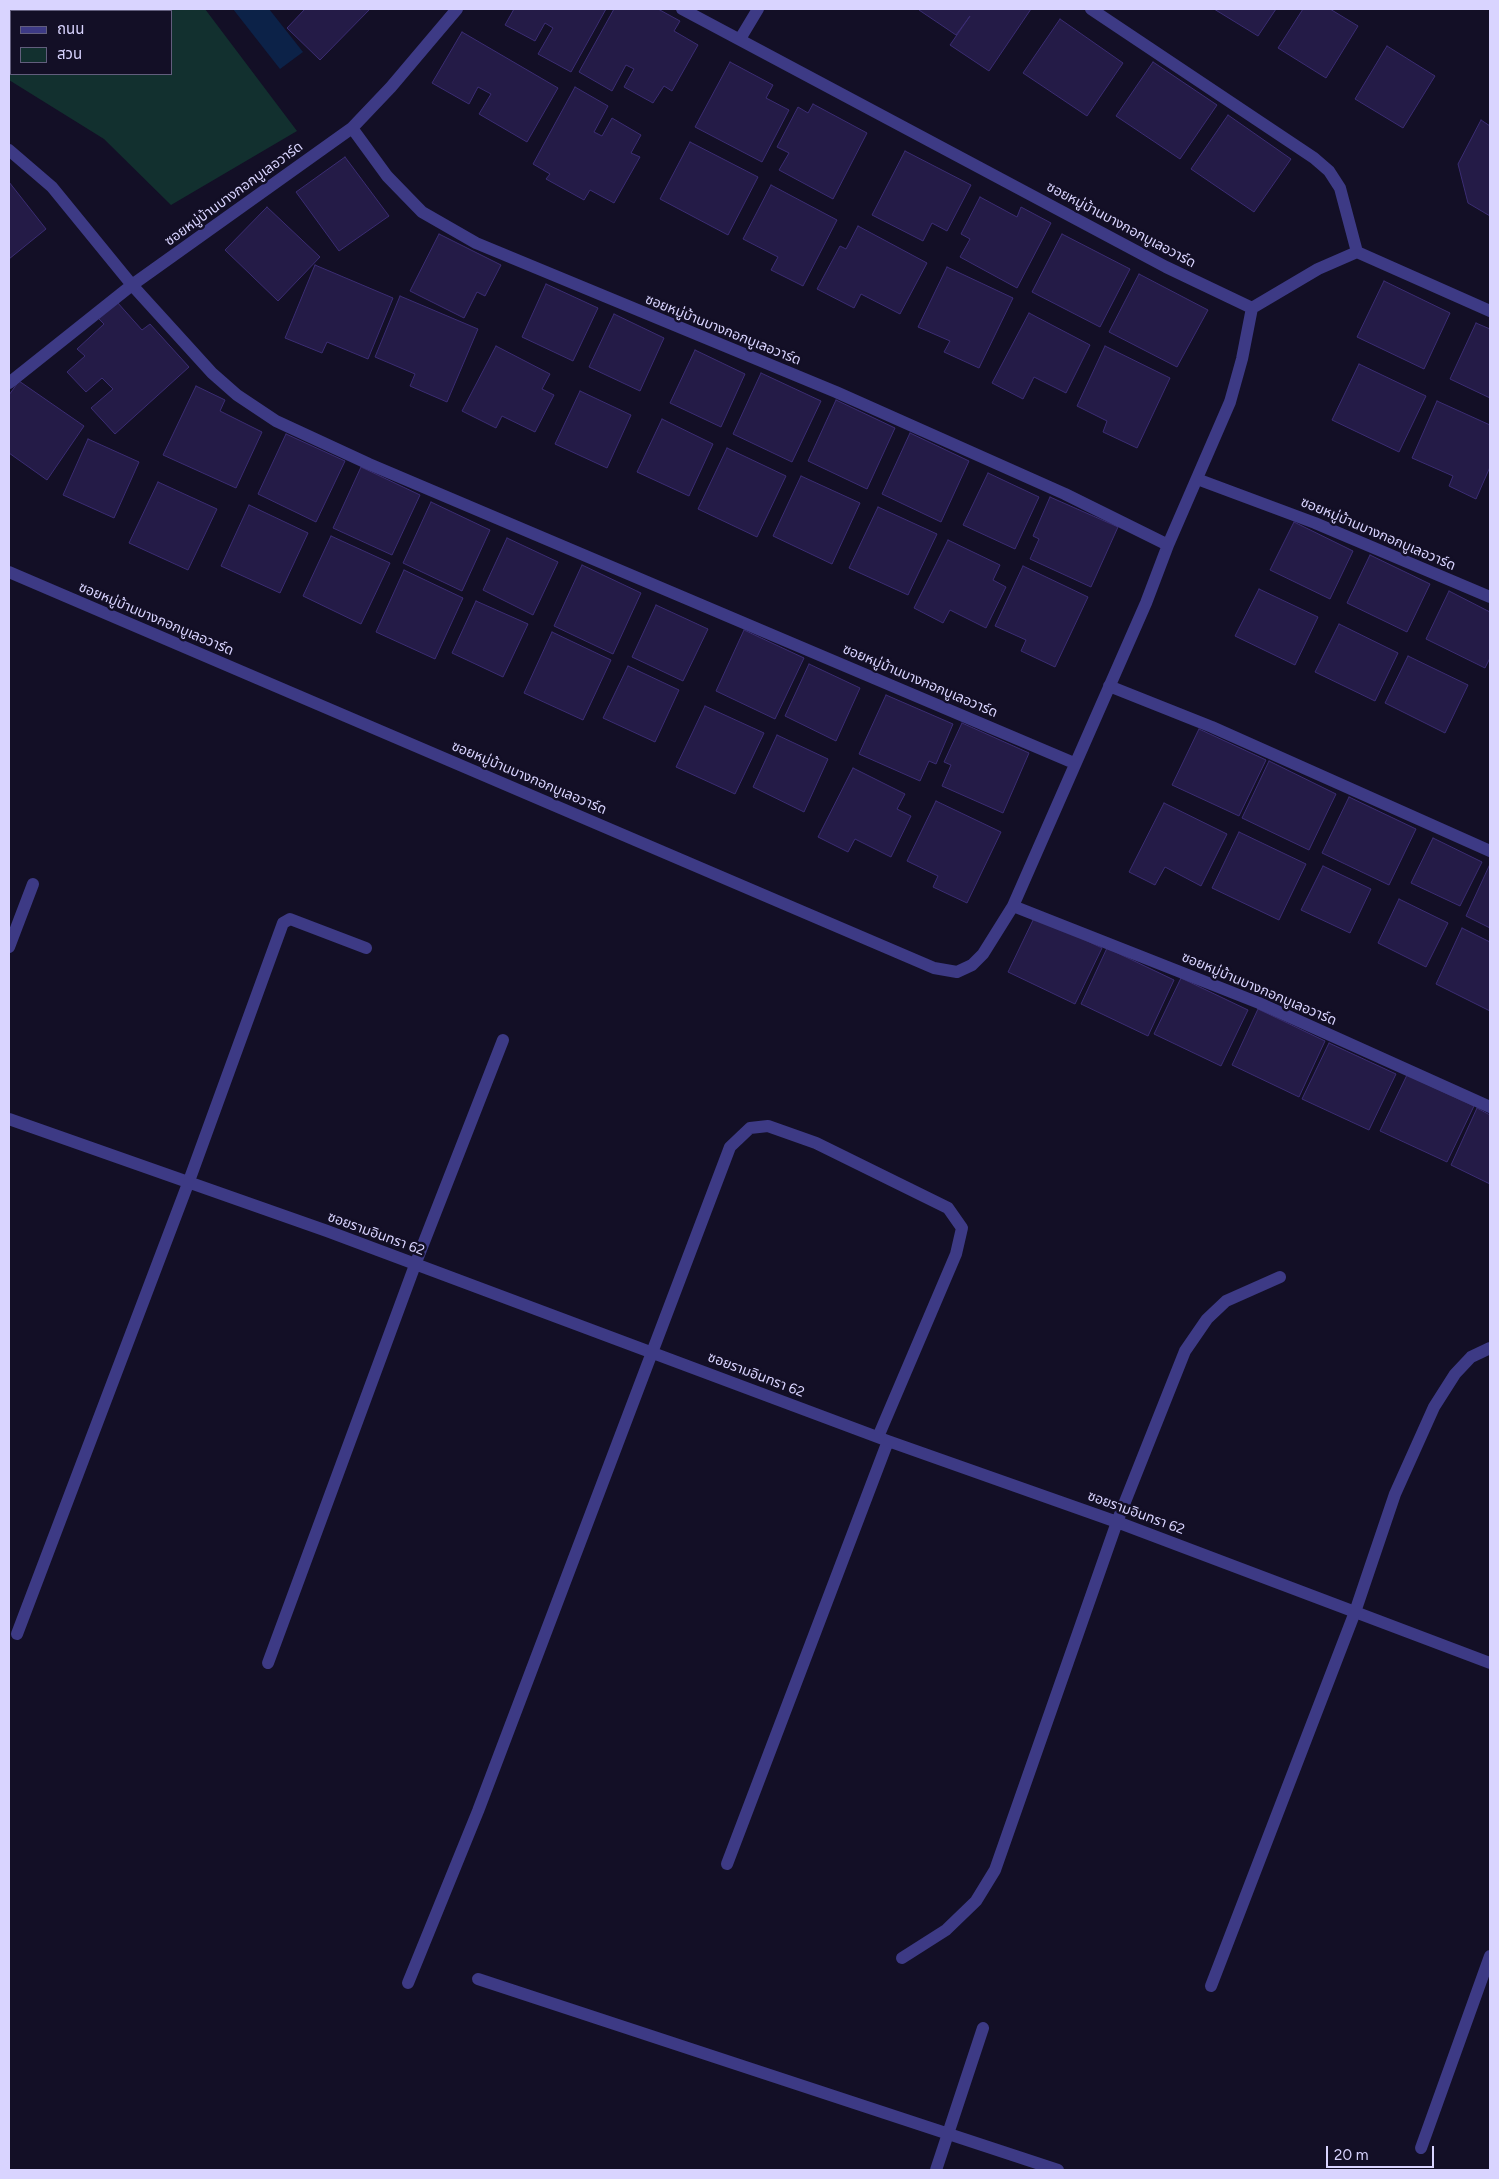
<!DOCTYPE html>
<meta charset="utf-8">
<style>
body{margin:0}
#map{position:relative;width:1499px;height:2179px;overflow:hidden;background:#130f26;font-family:Figtree,"Noto Sans Thai",sans-serif}
canvas{display:block}
.frame{position:absolute;inset:0;border:10px solid #d9d4ff;pointer-events:none}
.legend{position:absolute;left:10px;top:10px;width:162px;height:65px;box-sizing:border-box;background:#130f26;border:1px solid #625e7d;margin:0;padding:6px 9px;list-style:none;font-size:15px;color:#d9d4ff}
.legend li{display:flex;align-items:center;gap:10px;height:25px}
.legend b{width:25px;border:1px solid #625e7d}
.scale{position:absolute;left:1326px;top:2146px;width:108px;height:22px;box-sizing:border-box;border:2px solid #d9d4ff;border-top:0;padding-left:6px;font-size:15px;line-height:18px;white-space:nowrap;color:#d9d4ff;-webkit-text-stroke:4px #130f26;paint-order:stroke}
</style>
<div id="map">
<canvas width="1499" height="2179"></canvas>
<div class="frame"></div>
<ul class="legend">
<li><b style="height:6px;background:#3d3a85"></b>ถนน</li>
<li><b style="height:14px;background:#12302f"></b>สวน</li>
</ul>
<div class="scale">20 m</div>
</div>
<script>
const ctx = document.querySelector('canvas').getContext('2d');
ctx.lineJoin = 'round';
function paint(path, color) { ctx.fillStyle = color; ctx.fill(path, 'evenodd'); }
const poly = rows => new Path2D(rows.map(r => 'M' + r).join(''));
function trace(path, color, width, dash) { ctx.strokeStyle = color; ctx.lineWidth = width; ctx.lineCap = dash ? 'butt' : 'round'; ctx.setLineDash(dash || []); ctx.stroke(path); }
function drawText(font, color, halo, rows, align = 'center') {
  ctx.font = font + ' Figtree,"Noto Sans Thai",sans-serif'; ctx.lineWidth = 5; ctx.setLineDash([]); ctx.textBaseline = 'middle'; ctx.strokeStyle = halo; ctx.fillStyle = color; for (const [text, x, y, turn = 0] of rows) {
    ctx.save(); ctx.translate(x, y); ctx.rotate((+turn || 0) * Math.PI / 180); ctx.textAlign = isNaN(turn) ? turn : align; if (halo) ctx.strokeText(text, 0, 0); ctx.fillText(text, 0, 0); ctx.restore();
  }
}
const green = poly([
 [9,9,205,9,297,131,171,205,104,139,9,80],
 [11,11,171,11,171,74,11,74]
]);
const water = poly([
 [233,9,269,9,303,52,280,69]
]);
const building = poly([
 [305,9,370,9,320,60,287,28,305,9],
 [514,9,606,9,571,72,538,54,553,28,545,23,535,41,505,25,514,9],
 [614,9,658,9,680,21,674,31,698,45,672,91,664,86,653,103,624,87,634,69,626,65,612,91,579,72,614,9],
 [920,9,1031,9,989,71,950,45,970,16,956,35,919,10,920,9],
 [1214,9,1276,9,1258,36,1214,9],
 [1303,9,1330,9,1358,26,1326,78,1278,48,1303,9],
 [1060,19,1123,63,1087,116,1023,73,1060,19],
 [462,32,558,88,527,142,479,114,491,94,478,87,469,104,432,83,462,32],
 [1387,46,1435,76,1403,128,1355,99,1387,46],
 [730,62,773,85,766,98,789,110,762,162,695,127,730,62],
 [1153,62,1217,105,1180,159,1116,116,1153,62],
 [575,87,608,106,594,132,602,136,612,118,641,135,631,153,640,157,614,203,590,190,584,200,546,179,550,174,533,164,575,87],
 [813,104,867,133,833,199,779,170,789,153,777,147,798,107,808,113,813,104],
 [1228,115,1291,159,1254,212,1191,169,1228,115],
 [1481,120,1490,126,1490,216,1468,203,1458,164,1481,120],
 [690,142,758,177,728,235,660,199,690,142],
 [905,151,971,185,947,231,932,223,923,241,872,215,905,151],
 [345,157,389,216,339,251,296,192,345,157],
 [9,182,46,229,9,259,9,182],
 [771,185,837,220,803,286,771,270,778,257,743,239,771,185],
 [980,197,1017,217,1021,207,1051,223,1017,288,960,257,970,239,961,234,980,197],
 [267,207,320,257,278,301,225,250,267,207],
 [858,226,927,263,900,314,861,294,854,308,817,289,840,246,846,249,858,226],
 [439,234,501,265,485,296,477,292,464,318,410,291,439,234],
 [1062,234,1130,269,1100,327,1032,292,1062,234],
 [315,265,393,298,368,359,327,342,322,353,285,338,315,265],
 [947,267,1013,298,979,368,944,352,950,341,918,327,947,267],
 [1139,274,1208,310,1177,367,1109,332,1139,274],
 [1384,281,1450,313,1424,369,1357,337,1384,281],
 [546,284,598,308,573,361,522,337,546,284],
 [400,296,478,329,447,402,410,386,415,374,375,357,400,296],
 [117,302,142,330,150,324,189,367,115,434,91,408,113,389,102,378,86,392,67,372,85,356,77,349,104,324,98,318,117,302],
 [1029,313,1090,345,1066,393,1034,377,1023,399,992,383,1029,313],
 [614,314,664,338,640,391,589,367,614,314],
 [1476,323,1490,329,1490,398,1450,379,1476,323],
 [496,346,550,374,542,389,554,395,535,432,502,416,496,428,462,411,496,346],
 [1105,346,1170,378,1137,448,1103,432,1107,421,1077,406,1105,346],
 [695,350,745,374,721,427,670,403,695,350],
 [1359,364,1426,396,1399,452,1332,420,1359,364],
 [761,373,821,401,792,462,733,434,761,373],
 [19,381,84,426,47,480,9,453,9,395,19,381],
 [196,386,225,400,220,411,262,432,236,488,163,455,196,386],
 [580,391,631,415,607,468,555,444,580,391],
 [836,400,895,428,867,489,808,461,836,400],
 [1437,401,1490,425,1490,467,1476,499,1449,486,1453,476,1412,458,1437,401],
 [662,419,713,444,689,496,637,472,662,419],
 [910,433,969,461,941,522,882,494,910,433],
 [286,434,345,461,316,522,258,494,286,434],
 [88,439,139,462,114,518,63,495,88,439],
 [727,448,786,476,757,537,698,509,727,448],
 [361,467,420,495,392,555,333,528,361,467],
 [988,473,1039,497,1015,549,963,525,988,473],
 [801,476,860,503,832,564,773,536,801,476],
 [158,482,217,509,188,570,129,543,158,482],
 [1050,497,1118,527,1091,587,1030,559,1039,539,1033,536,1050,497],
 [431,502,490,530,462,591,403,563,431,502],
 [249,505,308,533,280,593,221,566,249,505],
 [878,507,937,534,908,595,849,568,878,507],
 [1294,522,1353,551,1330,599,1270,570,1294,522],
 [331,536,390,563,361,624,303,596,331,536],
 [507,538,558,562,533,615,483,590,507,538],
 [948,540,1000,565,993,580,1006,587,986,628,950,610,943,623,914,608,948,540],
 [1370,555,1430,584,1407,632,1347,603,1370,555],
 [582,565,641,593,613,654,554,626,582,565],
 [1023,566,1088,597,1055,667,1021,651,1026,640,995,626,1023,566],
 [404,570,463,598,435,659,376,632,404,570],
 [1259,589,1318,617,1295,665,1235,636,1259,589],
 [1449,591,1490,612,1490,658,1485,668,1426,639,1449,591],
 [476,601,528,624,503,677,452,653,476,601],
 [656,605,708,629,683,681,632,657,656,605],
 [1339,624,1398,653,1375,701,1315,672,1339,624],
 [744,630,804,658,775,719,716,691,744,630],
 [552,632,611,660,583,720,524,693,552,632],
 [1408,656,1468,685,1445,733,1385,703,1408,656],
 [809,664,860,688,836,741,785,716,809,664],
 [628,666,679,690,655,742,603,718,628,666],
 [886,695,953,724,936,764,929,761,920,781,859,754,886,695],
 [705,706,764,733,735,794,676,767,705,706],
 [962,723,1029,753,1003,813,942,786,951,765,944,762,962,723],
 [1199,729,1266,760,1239,816,1172,785,1199,729],
 [777,735,828,759,804,812,753,787,777,735],
 [1269,761,1336,794,1309,850,1242,818,1269,761],
 [853,768,905,794,897,809,911,816,891,857,855,839,848,852,818,837,853,768],
 [1349,797,1416,829,1389,885,1322,853,1349,797],
 [936,801,1001,832,967,903,933,887,938,876,907,861,936,801],
 [1164,803,1227,834,1201,886,1165,867,1155,885,1129,872,1164,803],
 [1239,832,1306,864,1279,920,1212,888,1239,832],
 [1433,838,1482,862,1460,906,1411,883,1433,838],
 [1490,864,1490,928,1466,916,1490,864],
 [1323,866,1371,889,1350,933,1301,910,1323,866],
 [1399,899,1448,923,1426,967,1378,943,1399,899],
 [1035,916,1102,948,1075,1004,1008,972,1035,916],
 [1462,928,1490,942,1490,1011,1436,984,1462,928],
 [1107,948,1174,980,1148,1036,1081,1004,1107,948],
 [1181,978,1248,1010,1221,1066,1154,1034,1181,978],
 [1258,1009,1325,1041,1299,1097,1232,1065,1258,1009],
 [1329,1043,1396,1074,1369,1130,1302,1099,1329,1043],
 [1407,1075,1474,1106,1447,1162,1380,1131,1407,1075],
 [1477,1108,1490,1115,1490,1184,1451,1165,1477,1108]
]);
const street = poly([
 [682,9,1166,267,1252,308],
 [1091,9,1314,158,1329,171,1340,188,1357,252],
 [740,39,758,9],
 [352,128,387,176,422,212,476,243,836,392,1065,494,1168,545],
 [9,150,52,187,132,285,212,373,237,395,276,421,369,464,1074,763],
 [9,383,132,285,352,128,391,87,457,9],
 [1197,479,1315,523,1490,597],
 [9,572,934,968,957,972,972,965,983,954,1013,906,1146,603,1168,545,1230,402,1242,359,1252,308,1318,269,1357,252,1490,311],
 [1109,686,1212,727,1490,851],
 [1013,906,1259,1003,1490,1107],
 [9,947,33,884],
 [9,1119,327,1231,888,1441,1117,1522,1490,1663],
 [17,1634,189,1181,283,923,290,919,366,948],
 [268,1663,415,1265,503,1040],
 [727,1864,888,1441],
 [902,1958,946,1930,976,1901,995,1870,1117,1522,1185,1351,1207,1319,1226,1301,1280,1277],
 [478,1979,1058,2170],
 [408,1983,478,1811,730,1147,750,1128,768,1126,816,1143,948,1208,962,1228,956,1254,878,1437],
 [1211,1986,1355,1612,1395,1494,1434,1407,1455,1374,1471,1357,1490,1348],
 [1421,2148,1490,1956],
 [936,2170,983,2028]
]);
const streetNames = [
 ["ซอยหมู่บ้านบางกอกบูเลอวาร์ด",234,194,-36],
 ["ซอยหมู่บ้านบางกอกบูเลอวาร์ด",1121,225,28],
 ["ซอยหมู่บ้านบางกอกบูเลอวาร์ด",723,330,22],
 ["ซอยหมู่บ้านบางกอกบูเลอวาร์ด",1378,534,23],
 ["ซอยหมู่บ้านบางกอกบูเลอวาร์ด",156,619,23],
 ["ซอยหมู่บ้านบางกอกบูเลอวาร์ด",920,681,23],
 ["ซอยหมู่บ้านบางกอกบูเลอวาร์ด",529,778,23],
 ["ซอยหมู่บ้านบางกอกบูเลอวาร์ด",1259,989,23],
 ["ซอยรามอินทรา 62",376,1234,20],
 ["ซอยรามอินทรา 62",756,1375,21],
 ["ซอยรามอินทรา 62",1136,1513,20]
];
paint(green, '#12302f');
paint(water, '#0c2248');
paint(building, '#241b47');
trace(building, '#3b2d73', 1);
trace(street, '#3d3a85', 12);
drawText('14px', '#d9d4ff', '#130f26', streetNames);
</script>
